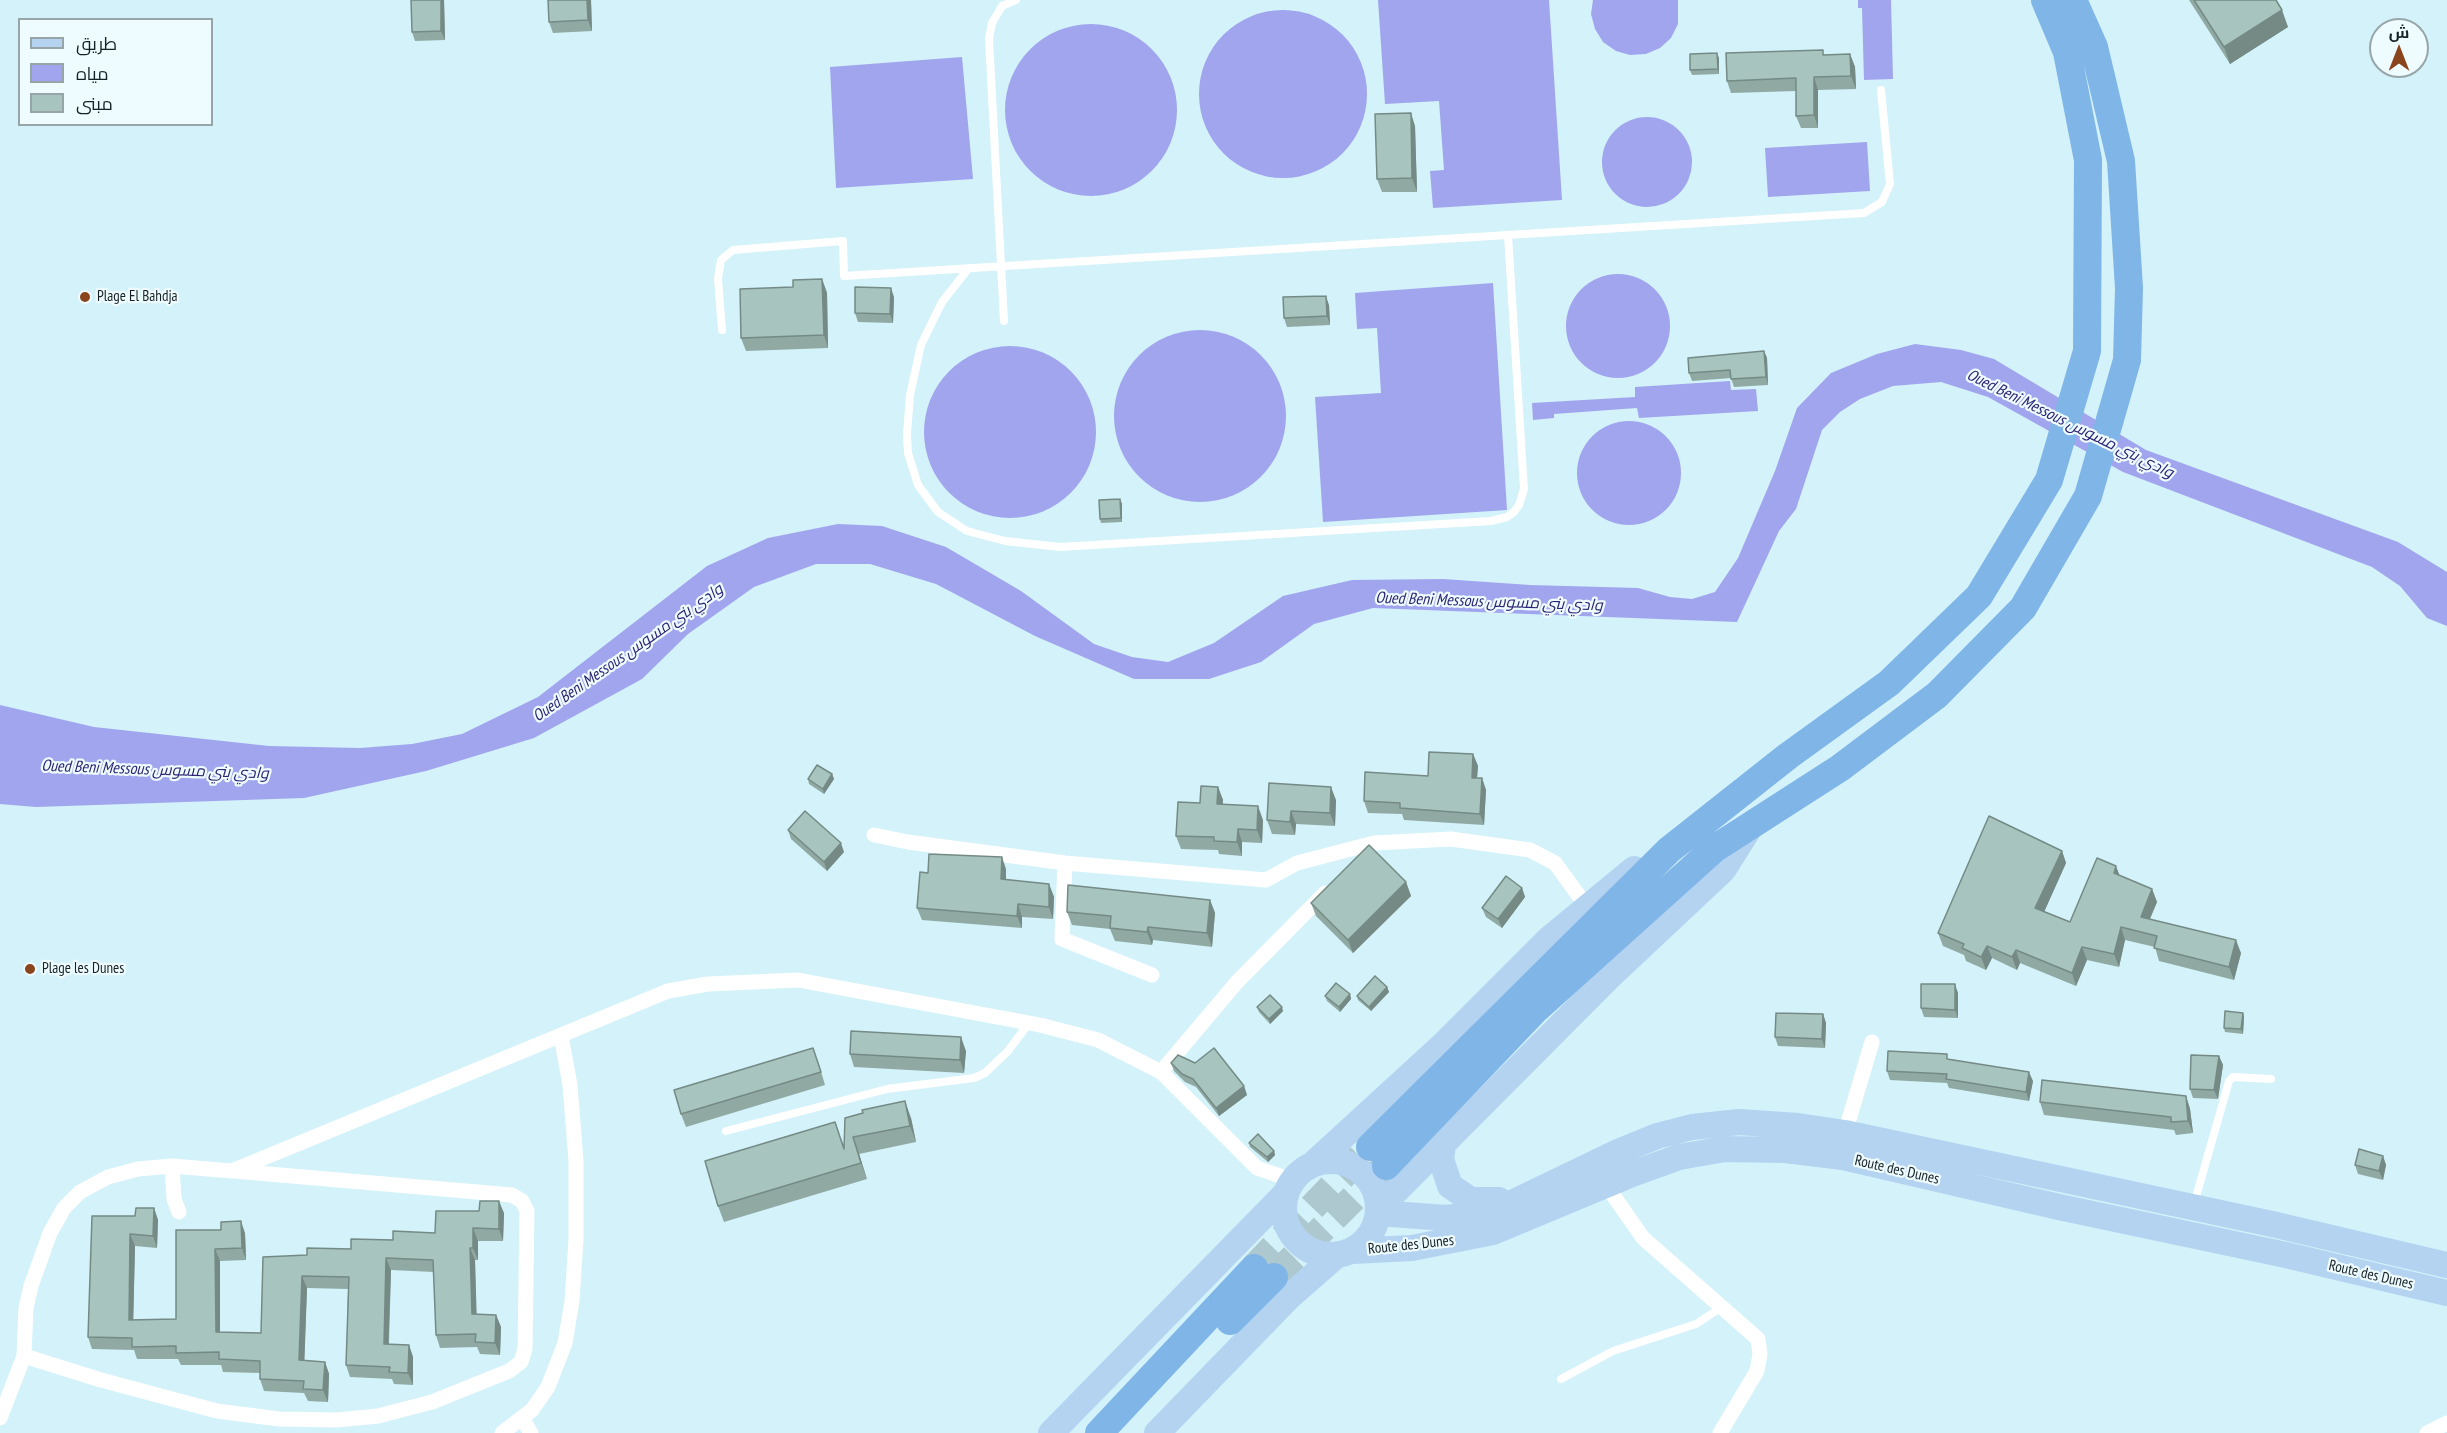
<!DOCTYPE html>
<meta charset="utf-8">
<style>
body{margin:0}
#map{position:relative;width:2447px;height:1433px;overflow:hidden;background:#d3f2fa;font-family:"PT Sans Narrow",Cairo,sans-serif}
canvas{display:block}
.legend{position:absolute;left:18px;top:18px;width:195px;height:108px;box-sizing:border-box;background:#effcff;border:2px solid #98a5a8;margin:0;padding:8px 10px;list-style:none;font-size:18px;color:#162225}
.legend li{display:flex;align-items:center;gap:12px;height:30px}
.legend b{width:30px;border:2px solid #98a5a8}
.north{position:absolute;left:2369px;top:18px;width:60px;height:60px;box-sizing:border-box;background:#effcff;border:2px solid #98a5a8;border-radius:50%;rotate:0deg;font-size:16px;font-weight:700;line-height:24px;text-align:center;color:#162225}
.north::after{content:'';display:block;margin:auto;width:21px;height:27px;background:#8a451d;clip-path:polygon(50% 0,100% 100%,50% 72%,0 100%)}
</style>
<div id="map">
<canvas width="2447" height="1433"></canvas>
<ul class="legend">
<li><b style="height:8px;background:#b3d3f1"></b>طريق</li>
<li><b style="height:16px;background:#a1a5ed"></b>مياه</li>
<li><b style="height:16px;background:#a7c5be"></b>مبنى</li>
</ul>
<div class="north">ش</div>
</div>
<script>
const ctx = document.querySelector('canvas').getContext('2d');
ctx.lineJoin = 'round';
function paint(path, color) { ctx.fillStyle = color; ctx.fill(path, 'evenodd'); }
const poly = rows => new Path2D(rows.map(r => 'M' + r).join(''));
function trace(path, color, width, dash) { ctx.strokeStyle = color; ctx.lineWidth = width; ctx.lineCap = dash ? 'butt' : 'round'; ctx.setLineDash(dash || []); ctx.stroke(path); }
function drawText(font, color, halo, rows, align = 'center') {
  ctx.font = font + ' "PT Sans Narrow",Cairo,sans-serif'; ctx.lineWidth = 4.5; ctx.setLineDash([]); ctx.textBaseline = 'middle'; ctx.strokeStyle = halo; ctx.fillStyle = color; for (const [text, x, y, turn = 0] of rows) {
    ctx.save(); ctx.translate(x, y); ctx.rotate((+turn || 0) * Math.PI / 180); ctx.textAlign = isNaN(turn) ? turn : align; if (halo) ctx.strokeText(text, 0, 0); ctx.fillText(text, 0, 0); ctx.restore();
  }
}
const water = poly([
 [1378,0,1549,0,1562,200,1433,208,1430,171,1444,170,1439,101,1385,104],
 [1593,0,1678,0,1678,24,1671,38,1660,48,1646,54,1630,55,1616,51,1603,42,1595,29,1591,14],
 [1858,0,1891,0,1893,79,1864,80,1862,8,1858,8],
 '1199 94a84 84 0 1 1 168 0a84 84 0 1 1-168 0Z',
 '1005 110a86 86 0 1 1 172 0a86 86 0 1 1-172 0Z',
 [962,57,973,179,836,188,830,67],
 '1602 162a45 45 0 1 1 90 0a45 45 0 1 1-90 0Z',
 [1867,142,1870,191,1768,197,1765,148],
 '1566 326a52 52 0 1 1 104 0a52 52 0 1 1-104 0Z',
 [1493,283,1507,510,1323,522,1315,397,1381,393,1377,328,1357,329,1355,293],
 '1114 416a86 86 0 1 1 172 0a86 86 0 1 1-172 0Z',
 [1915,344,1961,350,1994,359,2146,450,2398,542,2447,572,2447,626,2427,618,2400,586,2372,567,2123,472,1988,397,1941,382,1893,386,1860,399,1840,412,1822,430,1796,509,1779,531,1737,622,1373,608,1314,624,1261,662,1209,679,1134,679,1035,636,936,584,870,564,816,564,754,587,688,634,642,679,534,738,426,771,304,798,36,807,0,804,0,705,94,727,269,746,360,748,412,744,462,734,538,697,707,566,768,538,838,524,882,526,946,547,1021,591,1094,644,1132,657,1168,662,1214,643,1283,596,1352,580,1443,579,1530,585,1638,588,1670,597,1692,599,1715,592,1738,558,1775,471,1797,408,1831,373,1877,354],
 '924 432a86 86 0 1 1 172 0a86 86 0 1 1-172 0Z',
 [1730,381,1731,390,1756,389,1758,411,1639,418,1637,408,1554,414,1554,418,1533,420,1532,403,1635,397,1635,387],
 '1577 473a52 52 0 1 1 104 0a52 52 0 1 1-104 0Z'
]);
const highwayTunnel = poly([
 [1254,1268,1370,1147],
 [1274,1277,1386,1166]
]);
const lane = poly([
 [969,268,942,302,921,345,910,395,907,434,908,453,918,485,938,512,967,531,1005,541,1060,547,1491,521,1507,517,1514,512,1519,505,1524,489,1508,235],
 [1004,321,989,39,992,23,1002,6,1016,0],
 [722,330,718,279,721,260,733,250,843,241,844,276,1864,213,1882,202,1890,184,1881,90],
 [726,1131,887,1089,974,1078,985,1073,1008,1051,1029,1023],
 [2194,1204,2229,1081,2233,1077,2271,1079],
 [1561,1379,1613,1351,1696,1324,1722,1307]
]);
const street = poly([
 [874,835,908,842,1065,863,1266,880,1297,863,1374,843,1451,839,1530,850,1555,863,1587,907],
 [1065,863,1062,939,1152,975],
 [1161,1072,1237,982,1325,893],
 [1845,1133,1872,1042],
 [172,1166,174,1199,179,1212],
 [1606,1185,1643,1238,1758,1339,1760,1354,1757,1371,1720,1433],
 [24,1356,101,1380,217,1411,279,1419,337,1420,378,1416,432,1402,509,1371,521,1362,525,1349,527,1211,522,1201,512,1195,234,1171],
 [0,1418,24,1356,26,1308,31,1286,50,1233,64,1208,80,1192,108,1177,138,1169,172,1166,232,1171,668,991,708,984,798,980,1040,1025,1098,1040,1161,1072,1257,1168,1292,1180],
 [522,1418,531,1433],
 [502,1433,532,1410,548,1387,565,1343,572,1301,576,1240,576,1161,570,1085,561,1036],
 [2427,1433,2447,1423]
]);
const primary = poly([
 [1443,1145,1441,1159,1450,1186,1471,1200,1499,1200],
 '1284 1208a47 47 0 1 1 94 0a47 47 0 1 1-94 0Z',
 [1313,1164,1444,1044,1549,939,1634,869],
 [1379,1208,1609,977,1723,870,1752,824],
 [1378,1213,1446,1218,1479,1214,1510,1204,1618,1152,1657,1136,1692,1127,1739,1122,1798,1126,1845,1133,2272,1224,2447,1265],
 [1352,1251,1412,1248,1493,1232,1632,1174,1679,1157,1725,1149,1785,1150,1843,1157,2059,1207,2286,1255,2447,1293],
 [1051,1433,1285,1194],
 [1157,1433,1289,1297,1337,1255]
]);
const highway = poly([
 [1370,1147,1669,850,1788,756,1889,683,1979,596,2049,480,2087,351,2088,160,2067,52,2045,0],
 [1386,1166,1535,1010,1714,849,1840,768,1937,695,2023,608,2088,496,2127,360,2129,288,2121,161,2094,47,2073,0],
 [1230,1321,1274,1277],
 [1099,1433,1254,1268]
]);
const wall = poly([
 [444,0,445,40,415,41,412,32],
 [591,0,592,31,553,33,549,22],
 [2189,0,2276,0,2288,27,2230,64],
 [1850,54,1855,67,1856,89,1818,90,1818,128,1801,128,1796,116,1796,91,1731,93,1727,81,1825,55],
 [1719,58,1719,74,1692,75,1690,70],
 [1415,126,1417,192,1382,192,1377,179],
 [822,279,827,293,828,348,746,351,741,338,793,287],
 [894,297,893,323,858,322,855,313],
 [1329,305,1330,325,1287,327,1284,318],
 [1764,351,1767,358,1768,385,1734,387,1731,378,1692,381,1689,373],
 [1120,499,1122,504,1122,522,1101,523,1100,519],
 [1473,754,1478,766,1477,778,1482,778,1486,790,1484,825,1404,820,1402,814,1368,813,1364,801,1428,776],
 [832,774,834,779,824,794,809,784,808,779],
 [1269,783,1336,800,1335,826,1296,824,1295,835,1272,834,1267,820],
 [1218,787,1223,800,1222,805,1263,820,1262,843,1242,842,1242,856,1219,854,1218,850,1181,849,1176,836,1200,803],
 [788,830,844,852,827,871,791,839],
 [2062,851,2066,863,2044,912,2070,922,2120,876,2152,889,2157,902,2150,919,2241,953,2234,980,2159,961,2155,947,2125,940,2119,967,2087,960,2076,986,2020,963,2017,970,1992,958,1986,970,1966,961,1964,955,1943,946,1938,933],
 [1006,869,1006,880,1049,884,1054,897,1053,919,1022,917,1022,928,922,920,917,908,928,873],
 [1406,882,1411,896,1353,953,1316,916,1311,903],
 [1522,888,1525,897,1502,928,1486,917,1482,908],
 [1210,900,1215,913,1212,947,1153,940,1152,945,1115,941,1110,929,1072,925,1067,912],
 [1387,987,1389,992,1371,1011,1358,1000,1357,996],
 [1958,993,1958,1018,1924,1017,1921,1008],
 [1350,994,1351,999,1340,1012,1327,1001,1325,996],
 [1257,1007,1283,1011,1270,1024,1259,1012],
 [2243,1013,2244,1017,2243,1034,2225,1032,2224,1028],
 [1823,1014,1826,1023,1825,1048,1778,1046,1775,1037],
 [966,1051,964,1073,854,1067,850,1054],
 [2219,1056,2223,1065,2218,1099,2193,1098,2190,1089],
 [1949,1059,2033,1081,2029,1101,1949,1088,1947,1083,1890,1080,1887,1071],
 [818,1061,825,1085,686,1127,681,1114],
 [1171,1063,1195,1063,1244,1086,1247,1095,1219,1116,1196,1087,1185,1082,1174,1071],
 [2186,1096,2190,1109,2193,1133,2176,1135,2174,1130,2044,1115,2040,1102],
 [845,1118,911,1118,916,1142,859,1154,867,1179,724,1222,718,1206,841,1138,844,1146],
 [1249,1143,1274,1151,1275,1155,1268,1162,1250,1147],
 [2383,1156,2386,1165,2383,1180,2358,1174,2355,1165],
 [154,1208,158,1220,157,1248,135,1246,133,1320,176,1319,176,1230,245,1233,246,1260,220,1261,220,1332,261,1333,307,1255,351,1249,435,1233,504,1213,503,1241,478,1241,478,1260,475,1260,476,1314,496,1315,501,1327,500,1355,480,1354,477,1347,440,1348,436,1335,434,1272,391,1270,389,1344,409,1345,413,1357,413,1385,394,1384,392,1379,350,1377,346,1365,348,1289,307,1288,304,1361,325,1362,329,1374,328,1402,308,1401,304,1393,264,1391,260,1379,260,1373,223,1372,221,1365,181,1365,178,1359,137,1359,134,1350,92,1349,88,1337,135,1216]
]);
const shadedWall = poly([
 [441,0,444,0,445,40,441,31],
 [587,0,591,0,592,31,588,20],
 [2282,10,2288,27,2230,64,2224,47],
 [1717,53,1719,58,1719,74,1718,69],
 [1850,54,1855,67,1856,89,1851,76],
 [1814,77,1818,90,1818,128,1814,115],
 [1411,113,1415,126,1417,192,1412,178],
 [822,279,827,293,828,348,824,335],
 [891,288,894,297,893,323,890,314],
 [1326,296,1329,305,1330,325,1327,316],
 [1764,351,1767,358,1768,385,1766,377],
 [1120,499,1122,504,1122,522,1121,518],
 [1473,754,1478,766,1476,790,1472,778],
 [832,774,834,779,824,794,823,789],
 [1482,778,1486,790,1484,825,1480,814],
 [1218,787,1223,800,1222,818,1217,804],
 [1331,787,1336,800,1335,826,1330,813],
 [1258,806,1263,820,1262,843,1257,830],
 [1291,811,1296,824,1295,835,1290,822],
 [1238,829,1242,842,1242,856,1237,842],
 [841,843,844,852,827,871,824,862],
 [2062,851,2066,863,2040,921,2035,908],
 [1002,857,1006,869,1006,892,1001,879],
 [2116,866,2121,879,2114,873],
 [1406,882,1411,896,1353,953,1348,940],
 [1049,884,1054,897,1053,919,1049,907],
 [1522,888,1525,897,1502,928,1498,919],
 [2152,889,2157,902,2145,930,2141,917],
 [1210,900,1215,913,1212,947,1207,933],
 [1018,904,1022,917,1022,928,1017,916],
 [1148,927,1153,940,1152,945,1147,932],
 [2121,927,2125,940,2119,967,2114,954],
 [2236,940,2241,953,2234,980,2229,967],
 [1987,946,1992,958,1986,970,1981,957],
 [2082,947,2087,960,2076,986,2072,973],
 [2016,950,2020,963,2017,970,2012,957],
 [1955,984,1958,993,1958,1018,1955,1010],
 [1387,987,1389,992,1371,1011,1369,1007],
 [1350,994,1351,999,1340,1012,1339,1007],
 [1282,1007,1283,1011,1270,1024,1269,1019],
 [2243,1013,2244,1017,2243,1034,2241,1029],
 [1823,1014,1826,1023,1825,1048,1822,1039],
 [961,1037,966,1051,964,1073,960,1060],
 [2219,1056,2223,1065,2218,1099,2214,1090],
 [2029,1072,2033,1081,2029,1101,2026,1092],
 [1244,1086,1247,1095,1219,1116,1216,1108],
 [2186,1096,2190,1109,2193,1133,2188,1121],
 [905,1101,911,1118,916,1142,910,1126],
 [853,1137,859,1154,867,1179,861,1163],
 [1274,1151,1275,1155,1268,1162,1267,1157],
 [2383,1156,2386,1165,2383,1180,2379,1171],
 [499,1201,504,1213,503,1241,499,1229],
 [154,1208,158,1220,157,1248,153,1236],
 [241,1221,245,1233,246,1260,242,1248],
 [473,1228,478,1241,478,1260,473,1248],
 [130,1234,135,1246,133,1332,129,1320],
 [470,1248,475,1260,477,1326,472,1314],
 [215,1249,220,1261,220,1344,216,1332],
 [386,1258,391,1270,388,1356,384,1344],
 [302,1276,307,1288,304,1373,299,1360],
 [496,1315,501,1327,500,1355,495,1343],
 [409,1345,413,1357,413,1385,408,1373],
 [325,1362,329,1374,328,1402,323,1390]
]);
const building = poly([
 [411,0,441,0,441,31,412,32,411,0],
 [548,0,587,0,588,20,549,22,548,0],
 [2194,0,2276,0,2282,10,2224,47,2194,0],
 [1823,50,1823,55,1850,54,1851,76,1814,77,1814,115,1796,116,1796,78,1727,81,1726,53,1823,50],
 [1717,53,1718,69,1690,70,1690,54,1717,53],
 [1411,113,1412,178,1377,179,1375,114,1411,113],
 [822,279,824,335,741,338,740,289,793,287,793,280,822,279],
 [855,287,891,288,890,314,855,313,855,287],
 [1326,296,1327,316,1284,318,1283,297,1326,296],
 [1764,351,1766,377,1731,379,1730,370,1689,373,1688,358,1764,351],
 [1120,499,1121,518,1100,519,1099,500,1120,499],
 [1429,752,1473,754,1472,778,1482,778,1480,814,1400,808,1400,803,1364,801,1365,772,1428,776,1429,752],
 [817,765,832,774,823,789,808,779,817,765],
 [1269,783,1331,787,1330,813,1291,811,1290,822,1267,820,1269,783],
 [1201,786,1218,787,1217,804,1258,806,1257,830,1238,829,1237,842,1214,841,1214,837,1176,836,1178,802,1200,803,1201,786],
 [805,811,841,843,824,862,788,830,805,811],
 [1989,816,2062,851,2035,908,2070,922,2097,858,2116,866,2114,873,2152,889,2141,917,2236,940,2229,967,2154,948,2157,936,2121,927,2114,954,2082,947,2072,973,2016,950,2012,957,1987,946,1981,957,1962,948,1964,944,1938,933,1989,816],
 [1369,845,1406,882,1348,940,1311,903,1369,845],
 [929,854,1002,857,1001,879,1049,884,1049,907,1018,904,1017,916,917,908,920,872,928,873,929,854],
 [1506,876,1522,888,1498,919,1482,908,1506,876],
 [1068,885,1210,900,1207,933,1148,927,1147,932,1110,928,1111,916,1067,912,1068,885],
 [1375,976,1387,987,1369,1007,1357,996,1375,976],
 [1336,983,1350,994,1339,1007,1325,996,1336,983],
 [1921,984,1955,984,1955,1010,1921,1008,1921,984],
 [1270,995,1282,1007,1269,1019,1257,1007,1270,995],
 [2225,1011,2243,1013,2241,1029,2224,1028,2225,1011],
 [1776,1013,1823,1014,1822,1039,1775,1037,1776,1013],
 [851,1031,961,1037,960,1060,850,1054,851,1031],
 [813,1048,821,1072,681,1114,674,1090,813,1048],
 [1214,1048,1244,1086,1216,1108,1193,1079,1182,1074,1171,1063,1178,1055,1195,1063,1214,1048],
 [1888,1051,1947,1054,1947,1059,2029,1072,2026,1092,1946,1079,1947,1074,1887,1071,1888,1051],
 [2191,1055,2219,1056,2214,1090,2190,1089,2191,1055],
 [2042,1080,2186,1096,2188,1121,2171,1122,2171,1117,2040,1102,2042,1080],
 [905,1101,910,1126,853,1137,861,1163,718,1206,705,1161,835,1122,844,1149,845,1118,863,1113,862,1110,905,1101],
 [1258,1134,1274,1151,1267,1157,1249,1143,1258,1134],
 [2359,1149,2383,1156,2379,1171,2355,1165,2359,1149],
 [480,1201,499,1201,499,1229,473,1228,473,1248,470,1248,472,1314,496,1315,495,1343,475,1342,476,1334,436,1335,433,1260,386,1258,384,1344,409,1345,408,1373,389,1372,390,1367,346,1365,349,1277,302,1276,299,1360,325,1362,323,1390,303,1389,304,1381,260,1379,260,1361,219,1359,219,1352,176,1353,176,1346,132,1347,132,1338,88,1337,92,1216,135,1216,136,1208,154,1208,153,1236,130,1234,129,1320,176,1319,176,1230,221,1230,221,1222,241,1221,242,1248,215,1249,216,1332,261,1333,263,1257,307,1255,307,1248,351,1249,351,1239,393,1240,393,1231,435,1233,436,1211,479,1211,480,1201]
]);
const markers = [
 [85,297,6,"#8a451d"],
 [30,969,6,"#8a451d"]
];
const poiNames = [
 ["Plage El Bahdja",97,297],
 ["Plage les Dunes",42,969]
];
const streetNames = [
 ["Route des Dunes",1897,1170,13],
 ["Route des Dunes",1411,1245,-6],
 ["Route des Dunes",2371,1275,13]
];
const waterNames = [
 ["Oued Beni Messous وادي بني مسوس",2070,424,26],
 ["Oued Beni Messous وادي بني مسوس",1489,602,2],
 ["Oued Beni Messous وادي بني مسوس",628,653,-35],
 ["Oued Beni Messous وادي بني مسوس",155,770,2]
];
paint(water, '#a1a5ed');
trace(highwayTunnel, '#adc8cf', 28, [28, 14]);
trace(lane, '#fff', 8);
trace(street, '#fff', 15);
trace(primary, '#b3d3f1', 26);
trace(highway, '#80b5e8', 28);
paint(wall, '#90a9a3');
paint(shadedWall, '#758a85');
paint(building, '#a7c5be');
trace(building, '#758a85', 1.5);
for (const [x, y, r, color] of markers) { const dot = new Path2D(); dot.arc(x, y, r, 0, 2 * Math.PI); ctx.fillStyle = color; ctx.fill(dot); trace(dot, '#effcff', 2); }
drawText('15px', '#162225', '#effcff', poiNames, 'left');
drawText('15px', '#162225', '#effcff', streetNames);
drawText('italic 16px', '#2d2374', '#effcff', waterNames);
</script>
